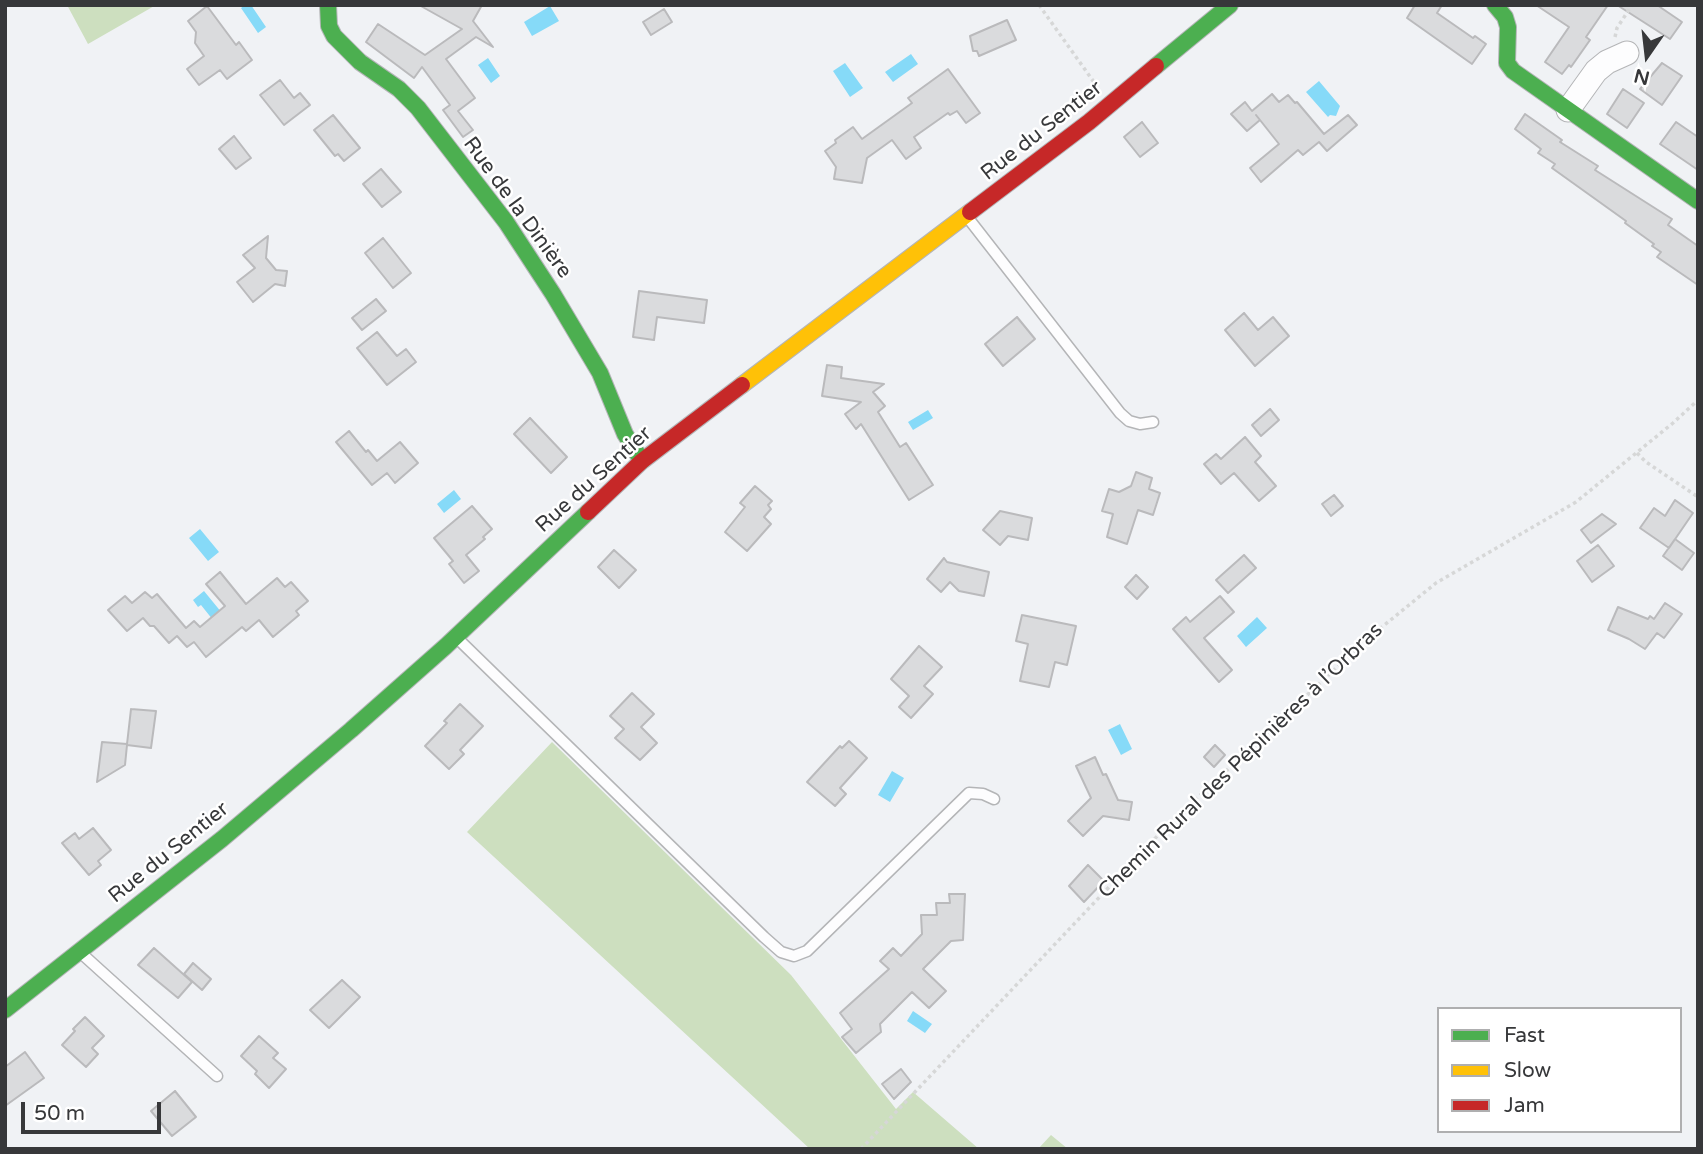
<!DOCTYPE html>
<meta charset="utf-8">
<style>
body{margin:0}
#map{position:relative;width:1703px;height:1154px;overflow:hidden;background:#f0f2f5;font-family:"Varela Round",sans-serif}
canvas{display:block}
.frame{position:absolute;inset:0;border:7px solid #37383a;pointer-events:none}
.legend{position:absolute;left:1437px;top:1007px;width:245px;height:126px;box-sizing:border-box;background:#fff;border:2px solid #afafb0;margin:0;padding:9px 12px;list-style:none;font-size:21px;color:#37383a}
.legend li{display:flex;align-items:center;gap:14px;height:35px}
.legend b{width:35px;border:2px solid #afafb0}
.north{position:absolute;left:1612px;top:21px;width:70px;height:70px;-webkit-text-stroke:5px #fff;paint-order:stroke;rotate:194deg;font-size:19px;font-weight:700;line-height:28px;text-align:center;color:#37383a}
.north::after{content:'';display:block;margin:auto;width:24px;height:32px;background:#37383a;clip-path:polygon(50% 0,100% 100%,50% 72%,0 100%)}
.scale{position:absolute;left:21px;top:1102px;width:140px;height:32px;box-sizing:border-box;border:4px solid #37383a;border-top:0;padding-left:9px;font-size:21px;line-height:24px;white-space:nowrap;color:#37383a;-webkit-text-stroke:5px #fff;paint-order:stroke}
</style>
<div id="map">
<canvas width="1703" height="1154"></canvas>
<div class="frame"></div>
<ul class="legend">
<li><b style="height:9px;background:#4caf50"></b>Fast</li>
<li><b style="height:9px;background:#ffc107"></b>Slow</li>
<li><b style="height:9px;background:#c62828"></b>Jam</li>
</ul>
<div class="north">N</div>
<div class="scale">50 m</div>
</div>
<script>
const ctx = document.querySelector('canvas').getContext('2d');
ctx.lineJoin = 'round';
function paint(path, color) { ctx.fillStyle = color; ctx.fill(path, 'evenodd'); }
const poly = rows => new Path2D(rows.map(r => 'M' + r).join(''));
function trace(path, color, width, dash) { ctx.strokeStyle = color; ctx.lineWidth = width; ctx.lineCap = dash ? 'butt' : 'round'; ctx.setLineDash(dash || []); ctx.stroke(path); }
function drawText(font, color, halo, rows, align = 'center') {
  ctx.font = font + ' "Varela Round",sans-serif'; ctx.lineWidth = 5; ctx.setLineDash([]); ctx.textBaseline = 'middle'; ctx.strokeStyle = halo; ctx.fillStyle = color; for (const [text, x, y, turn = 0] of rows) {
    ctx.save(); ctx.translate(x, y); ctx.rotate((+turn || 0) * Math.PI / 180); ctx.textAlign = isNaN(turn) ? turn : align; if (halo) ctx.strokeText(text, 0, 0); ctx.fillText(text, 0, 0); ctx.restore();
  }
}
const green = poly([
 [67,5,156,5,88,44],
 [552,742,791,975,896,1109,913,1092,979,1149,810,1149,467,832],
 [1051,1135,1068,1149,1038,1149]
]);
const water = poly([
 [245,5,251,5,266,27,258,33,241,8],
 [550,6,559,21,532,36,524,22],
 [911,54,918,64,893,82,885,72],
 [488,58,500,76,491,83,478,65],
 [845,63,863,88,850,97,833,71],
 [1319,81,1340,106,1336,116,1330,115,1328,117,1306,92],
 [928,410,933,418,913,430,908,422],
 [454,490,461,499,444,513,437,504],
 [200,529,219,552,208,561,189,538],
 [204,591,222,613,213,620,201,605,198,607,193,600],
 [1257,617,1267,628,1246,647,1237,636],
 [1120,724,1132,749,1121,755,1108,730],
 [892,771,904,778,890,802,878,795],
 [913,1011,932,1024,925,1033,907,1021]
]);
const building = poly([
 [419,5,482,5,473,21,493,47,476,37,446,59,475,98,458,111,473,130,463,137,443,110,450,105,422,67,414,78,366,42,378,24,425,55,462,29,419,5],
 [1415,5,1442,5,1437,13,1473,38,1475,36,1486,44,1472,64,1407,18,1415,5],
 [1536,5,1608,5,1586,37,1590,40,1571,67,1569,65,1562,74,1545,62,1569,27,1536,5],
 [1617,5,1657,5,1682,22,1670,39,1617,5],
 [207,6,236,45,239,42,252,60,227,79,220,70,199,85,187,69,204,56,195,43,196,32,188,21,207,6],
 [664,9,672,22,651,35,643,22,664,9],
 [1007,20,1016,40,979,56,977,51,973,51,970,36,1007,20],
 [1662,63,1682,76,1662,105,1640,89,1662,63],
 [948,69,980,113,966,123,957,111,950,115,948,113,914,137,921,148,906,159,892,140,867,158,862,183,834,179,836,167,825,151,836,143,835,140,853,127,862,139,912,103,908,98,948,69],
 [280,80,294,98,300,93,310,105,284,125,260,95,280,80],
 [1623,89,1644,103,1627,128,1607,114,1623,89],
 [1272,94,1279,102,1288,95,1295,103,1297,102,1324,134,1348,115,1357,125,1327,151,1319,142,1303,155,1298,150,1261,182,1250,168,1279,144,1256,115,1260,120,1247,131,1231,114,1245,102,1252,111,1272,94],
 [1525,114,1562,140,1560,142,1598,166,1595,170,1672,219,1668,225,1698,246,1698,285,1657,257,1661,252,1652,246,1654,244,1625,223,1626,221,1552,168,1555,164,1538,153,1541,149,1515,129,1525,114],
 [333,115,360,148,344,161,338,154,335,156,314,130,333,115],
 [1142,122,1158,143,1140,157,1124,137,1142,122],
 [1676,122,1698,137,1698,170,1660,144,1676,122],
 [234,136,251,158,236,169,219,149,234,136],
 [381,169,401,192,382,207,363,184,381,169],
 [268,236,266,258,276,270,287,271,285,286,275,284,253,302,237,282,255,268,243,255,268,236],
 [383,238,411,273,393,288,365,253,383,238],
 [639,291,707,300,704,323,657,317,654,340,633,337,639,291],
 [376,299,386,311,362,330,352,318,376,299],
 [1244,313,1258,330,1273,317,1289,336,1255,366,1225,330,1244,313],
 [1017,317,1035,339,1003,366,985,344,1017,317],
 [377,332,397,356,406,349,416,362,387,385,357,348,377,332],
 [827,365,842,367,841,378,884,384,873,392,885,406,878,412,900,447,906,443,933,485,909,500,861,424,856,429,845,414,861,402,822,396,827,365],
 [1270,409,1279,420,1261,436,1252,425,1270,409],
 [530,418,567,457,551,473,514,434,530,418],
 [349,431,366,452,368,450,377,461,400,442,418,463,395,483,387,473,372,485,336,442,349,431],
 [1245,437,1261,456,1255,462,1276,486,1259,501,1234,473,1221,484,1204,464,1216,454,1221,459,1245,437],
 [1136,472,1152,478,1149,489,1160,493,1153,515,1138,510,1127,544,1107,537,1113,514,1102,511,1109,489,1119,492,1131,486,1136,472],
 [755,486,772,501,768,505,771,509,764,517,771,524,747,551,725,532,745,507,740,503,755,486],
 [1334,495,1343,506,1331,516,1322,504,1334,495],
 [1675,500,1693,513,1669,548,1640,528,1654,508,1665,516,1675,500],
 [472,506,492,529,483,537,485,539,466,555,479,571,464,583,449,564,453,561,434,538,472,506],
 [1000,511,1032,518,1028,540,1008,536,1000,545,983,530,1000,511],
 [1602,514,1616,524,1591,543,1581,530,1602,514],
 [1675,539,1694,553,1682,570,1663,556,1675,539],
 [1598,545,1614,566,1592,582,1577,561,1598,545],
 [614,550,636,570,619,588,598,567,614,550],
 [1244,555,1256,568,1228,593,1216,580,1244,555],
 [944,558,947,562,989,572,984,596,959,591,950,582,941,592,927,579,944,558],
 [220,572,246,604,277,578,285,587,291,582,308,601,296,611,299,615,273,637,259,620,246,631,242,627,206,657,194,642,187,647,177,636,169,643,154,626,150,626,143,618,127,631,108,610,125,596,132,603,145,592,152,598,157,594,186,628,194,621,200,627,225,606,206,584,220,572],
 [1136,575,1148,587,1137,599,1125,587,1136,575],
 [1220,596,1234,612,1204,638,1232,670,1219,682,1173,629,1186,617,1190,622,1220,596],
 [1665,603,1682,614,1664,638,1657,633,1645,649,1629,639,1608,630,1618,607,1648,619,1650,616,1654,619,1665,603],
 [1022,615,1076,626,1067,665,1055,662,1049,687,1020,681,1028,644,1016,641,1022,615],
 [919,646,942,667,924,686,933,694,911,718,899,707,909,696,891,679,919,646],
 [632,693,654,714,641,727,657,743,640,760,615,738,624,729,610,716,632,693],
 [460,704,483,726,460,750,464,754,449,769,425,746,447,723,444,721,460,704],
 [131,709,156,711,151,748,127,745,125,765,97,782,102,742,127,744,131,709],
 [849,741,867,758,840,788,846,794,835,806,807,782,840,746,842,748,849,741],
 [1215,745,1225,755,1214,767,1204,757,1215,745],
 [1095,757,1103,775,1106,774,1118,800,1132,802,1129,820,1103,816,1083,836,1068,821,1091,798,1076,766,1095,757],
 [93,828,111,850,98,861,101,865,89,875,62,843,75,833,79,839,93,828],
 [1088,865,1104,881,1084,902,1069,886,1088,865],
 [949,894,965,894,963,940,951,941,923,969,946,991,929,1008,912,992,880,1024,881,1032,856,1053,842,1037,852,1029,840,1013,889,969,880,961,893,948,901,956,922,934,921,915,937,915,936,903,950,903,949,894],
 [154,948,192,982,178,998,138,965,154,948],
 [193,963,211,979,202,990,184,974,193,963],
 [342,980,360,997,329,1028,310,1010,342,980],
 [85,1017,104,1036,92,1048,98,1054,86,1067,62,1045,75,1031,73,1029,85,1017],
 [259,1036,278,1053,273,1058,286,1069,269,1088,255,1074,257,1071,241,1056,259,1036],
 [25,1052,44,1078,5,1106,5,1067,25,1052],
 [901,1069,911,1082,894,1099,882,1084,901,1069],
 [175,1091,196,1117,172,1136,151,1111,175,1091]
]);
const path = poly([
 [1039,5,1096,85],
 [1615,37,1617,28,1632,5],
 [1637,453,1646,462,1698,497],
 [861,1149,1163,830,1366,640,1436,583,1576,502,1673,423,1698,400]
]);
const lane = poly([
 [968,218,1120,413,1129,421,1140,424,1153,422],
 [458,639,764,937,781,952,794,956,807,951,969,793,983,794,994,799],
 [81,953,217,1076]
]);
const street = poly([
 [1568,110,1596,71,1607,62,1627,53]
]);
const fast = poly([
 [328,5,329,26,334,36,360,62,399,89,418,108,506,222,553,294,600,373,625,434,642,461],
 [1495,5,1505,17,1508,27,1507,63,1513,71,1698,201],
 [1156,66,1230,5],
 [5,1010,222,839,351,730,446,646,588,512]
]);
const slow = poly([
 [742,385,970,212]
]);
const jam = poly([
 [970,212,1089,122,1156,66],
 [588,512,642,461,742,385]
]);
const streetNames = [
 ["Rue du Sentier",1042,131,-38],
 ["Rue de la Dinière",517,208,54],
 ["Rue du Sentier",594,480,-42],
 ["Chemin Rural des Pépinières à l’Orbras",1241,761,-44],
 ["Rue du Sentier",169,853,-39]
];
paint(green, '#cddfbf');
paint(water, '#86daf8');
paint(building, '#dadbdd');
trace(building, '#bababc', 2);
trace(lane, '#b4b5b7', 13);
trace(street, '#b4b5b7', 25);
trace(fast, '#b4b5b7', 18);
trace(slow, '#b4b5b7', 18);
trace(jam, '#b4b5b7', 18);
trace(path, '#d6d7d7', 3.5, [3.5, 3.5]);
trace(lane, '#fdfdfe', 10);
trace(street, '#fdfdfe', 23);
trace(fast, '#4caf50', 16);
trace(slow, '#ffc107', 16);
trace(jam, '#c62828', 16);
drawText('21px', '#37383a', '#fff', streetNames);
</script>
